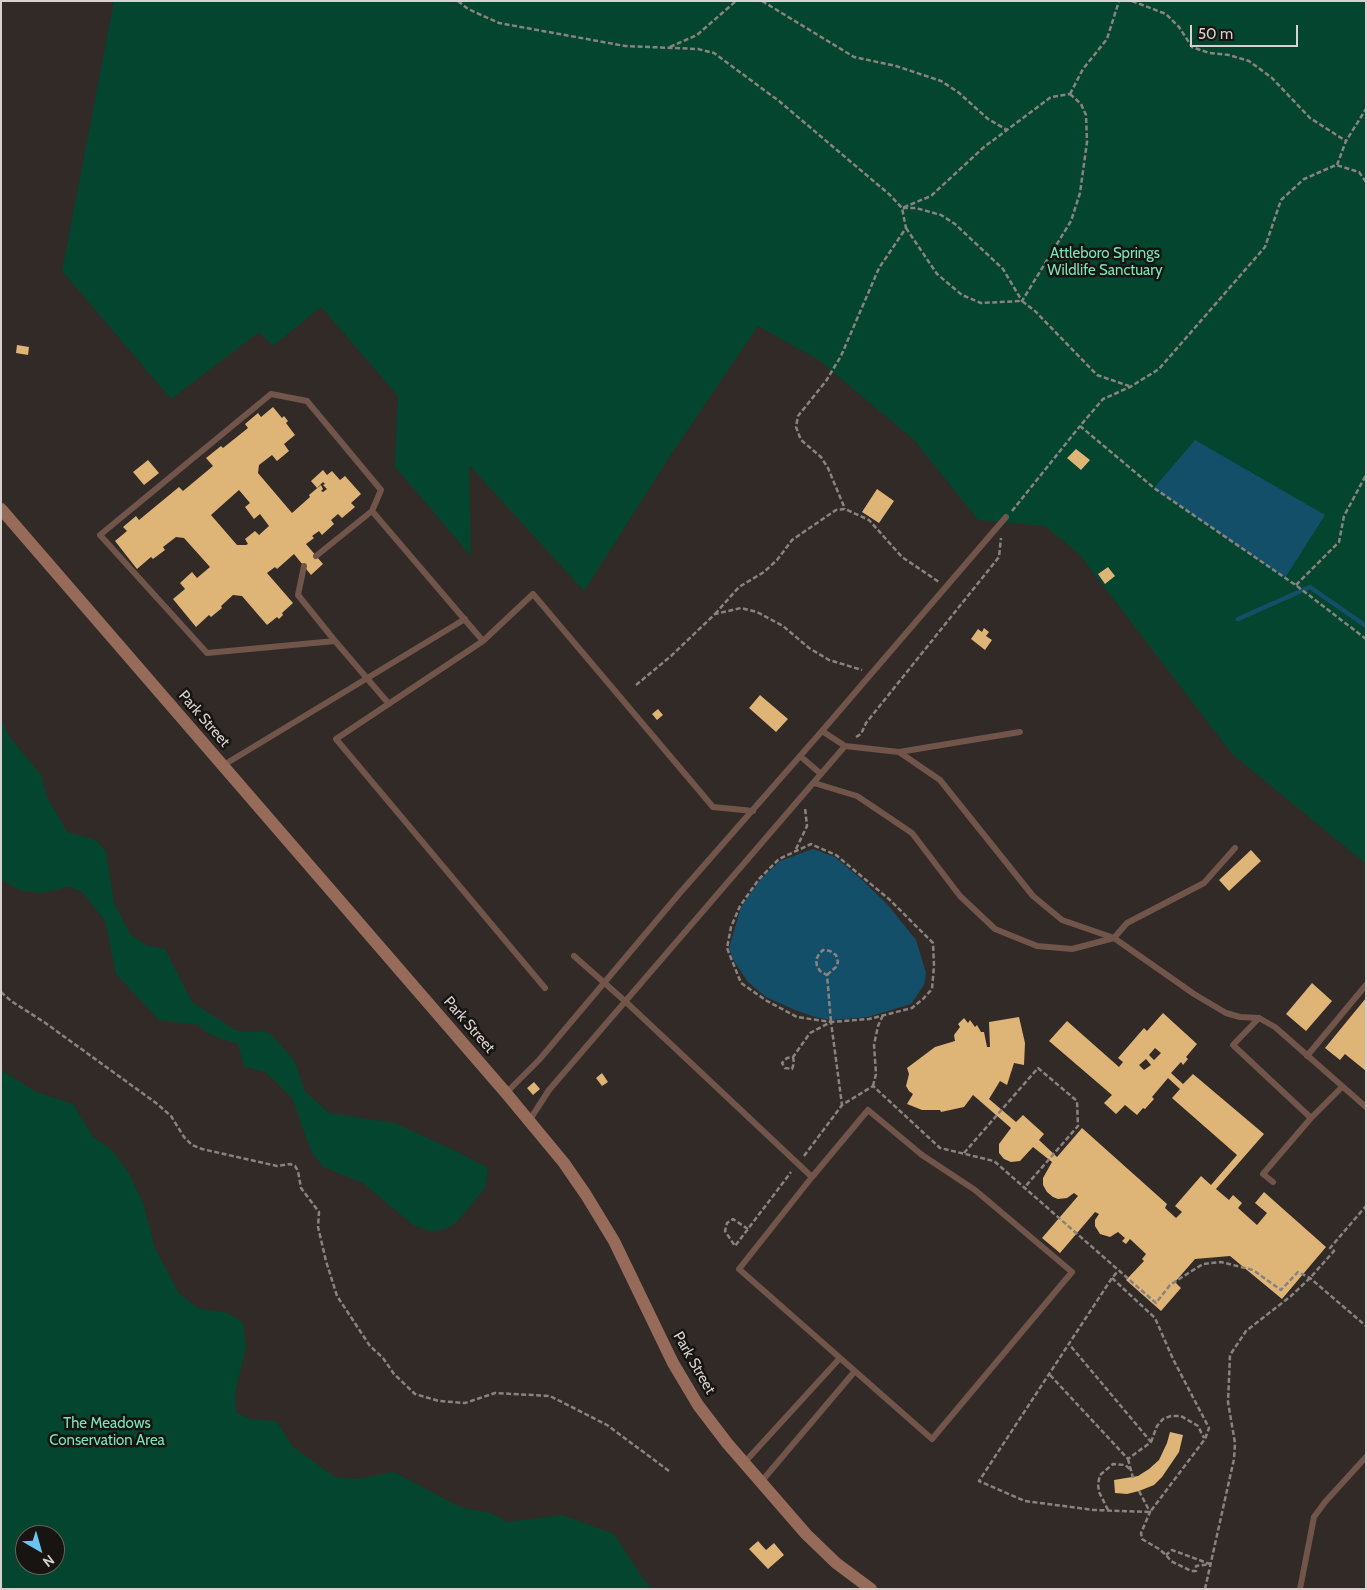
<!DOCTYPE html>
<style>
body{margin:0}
#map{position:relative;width:1367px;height:1590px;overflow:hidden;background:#322a27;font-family:Cabin,sans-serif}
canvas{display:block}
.frame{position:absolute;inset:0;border:2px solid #d7d2d0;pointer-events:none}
.north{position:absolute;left:15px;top:1525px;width:50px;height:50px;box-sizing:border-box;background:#171412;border:1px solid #64605e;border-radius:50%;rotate:142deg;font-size:14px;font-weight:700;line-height:20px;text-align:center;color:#d7d2d0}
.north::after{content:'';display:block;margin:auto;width:18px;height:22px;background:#6ac3f1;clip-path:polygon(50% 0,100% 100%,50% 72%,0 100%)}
.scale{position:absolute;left:1190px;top:25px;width:108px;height:22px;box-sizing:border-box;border:2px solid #d7d2d0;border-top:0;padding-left:6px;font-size:15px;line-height:18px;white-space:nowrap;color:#d7d2d0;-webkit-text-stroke:4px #171412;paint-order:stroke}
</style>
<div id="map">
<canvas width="1367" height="1590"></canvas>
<div class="frame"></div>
<div class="north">N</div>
<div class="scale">50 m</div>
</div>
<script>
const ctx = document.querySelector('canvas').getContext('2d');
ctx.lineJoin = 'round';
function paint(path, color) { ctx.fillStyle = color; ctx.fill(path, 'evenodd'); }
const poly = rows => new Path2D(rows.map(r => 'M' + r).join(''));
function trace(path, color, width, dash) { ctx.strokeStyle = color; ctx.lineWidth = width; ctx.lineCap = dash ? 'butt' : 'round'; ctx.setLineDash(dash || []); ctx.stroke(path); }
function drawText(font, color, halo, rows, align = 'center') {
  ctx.font = font + ' Cabin,sans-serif'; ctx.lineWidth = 5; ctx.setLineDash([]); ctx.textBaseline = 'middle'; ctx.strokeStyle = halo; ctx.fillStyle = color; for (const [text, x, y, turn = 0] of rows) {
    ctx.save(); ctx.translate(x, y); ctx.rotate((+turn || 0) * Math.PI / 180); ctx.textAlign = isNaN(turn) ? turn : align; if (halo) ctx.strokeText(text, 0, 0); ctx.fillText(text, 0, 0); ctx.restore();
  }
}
const green = poly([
 [114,1,1366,1,1366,864,1232,754,1079,554,1045,526,978,520,914,440,820,361,758,326,674,450,584,591,469,465,471,556,395,467,398,396,321,307,273,346,259,332,171,399,62,271],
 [1,719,8,735,41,775,47,797,67,832,96,840,106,851,114,903,130,934,146,945,165,949,192,1002,235,1030,247,1032,264,1031,272,1035,294,1060,305,1091,329,1113,395,1123,460,1153,488,1168,485,1188,457,1222,446,1229,430,1231,413,1225,363,1183,323,1167,311,1151,292,1098,265,1072,244,1067,238,1044,211,1035,198,1025,159,1020,116,974,105,921,81,891,68,887,42,893,22,891,1,880],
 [1,1070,36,1092,73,1104,93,1137,111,1149,129,1173,143,1203,155,1248,178,1292,197,1308,227,1313,243,1322,246,1348,235,1392,236,1412,249,1419,276,1421,293,1447,335,1477,355,1479,394,1472,460,1507,491,1513,507,1522,562,1515,614,1534,643,1579,654,1589,1,1589],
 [25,1535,55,1535,55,1565,25,1565]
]);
const water = poly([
 [1195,440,1325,515,1285,578,1154,488],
 [813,849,835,857,862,880,887,904,916,940,926,973,924,985,911,1004,868,1017,831,1020,815,1017,795,1010,766,997,748,982,734,961,729,948,741,907,760,880,780,861]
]);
const stream = poly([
 [1238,619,1310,587,1366,626]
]);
const building = poly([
 [17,345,29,347,28,355,16,353],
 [273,407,282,418,284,416,288,421,286,423,295,435,284,444,289,451,277,461,272,455,259,465,258,473,292,513,310,497,309,495,321,485,323,489,321,491,323,492,327,489,323,485,325,484,323,482,317,488,311,481,323,470,327,475,332,471,340,480,345,476,361,494,351,503,355,507,342,518,338,514,331,520,334,524,322,535,319,531,312,536,314,538,306,544,323,564,311,575,294,554,277,569,275,567,267,573,293,603,282,613,283,615,279,619,277,617,267,625,242,596,233,595,221,606,222,608,211,617,209,615,196,627,173,599,185,589,180,583,192,572,197,578,210,567,184,538,176,537,163,547,165,550,153,559,151,557,137,569,115,541,127,531,123,527,136,516,139,520,179,487,183,491,213,466,206,458,221,446,223,448,248,428,245,424,258,413,261,417],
 [239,490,250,503,245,507,254,519,260,514,269,526,259,535,255,531,245,539,248,544,246,545,237,545,211,515],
 [1076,449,1090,460,1081,470,1067,458],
 [148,460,159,473,144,485,133,472],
 [877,489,894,501,879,523,862,512],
 [1108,567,1115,576,1105,584,1098,574],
 [984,628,989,632,986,636,992,640,985,650,971,639,978,629,982,632],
 [760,695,788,719,776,732,749,708],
 [658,709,663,715,657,720,652,714],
 [1251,850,1261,861,1229,891,1219,880],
 [1312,983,1332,1001,1306,1031,1286,1014],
 [1366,998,1366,1071,1345,1054,1340,1060,1325,1048],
 [1163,1013,1197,1044,1186,1057,1188,1059,1183,1065,1181,1062,1171,1073,1183,1084,1193,1074,1264,1134,1216,1189,1229,1200,1233,1195,1242,1203,1238,1208,1257,1225,1267,1213,1255,1203,1264,1192,1326,1247,1282,1299,1230,1256,1195,1259,1175,1282,1181,1288,1161,1311,1126,1280,1144,1261,1142,1259,1146,1254,1130,1239,1126,1244,1122,1241,1125,1238,1118,1232,1110,1237,1100,1234,1095,1226,1095,1220,1099,1214,1095,1212,1060,1253,1042,1238,1078,1196,1074,1193,1067,1198,1058,1199,1053,1197,1047,1192,1043,1185,1043,1178,1052,1162,1033,1147,1020,1161,1011,1162,1004,1159,999,1153,999,1144,1011,1128,973,1095,964,1107,941,1112,940,1110,922,1110,907,1104,913,1094,909,1091,906,1086,909,1074,907,1068,935,1047,955,1041,954,1035,960,1027,958,1024,964,1018,968,1023,970,1020,975,1027,977,1025,981,1032,984,1032,987,1047,990,1047,989,1022,1019,1017,1025,1043,1024,1065,1014,1063,1007,1085,1000,1081,989,1099,1016,1122,1023,1115,1044,1134,1039,1140,1057,1157,1082,1128,1167,1204,1165,1208,1176,1218,1182,1212,1175,1206,1201,1176,1211,1185,1237,1155,1172,1098,1180,1089,1168,1078,1152,1097,1154,1099,1145,1109,1143,1108,1137,1115,1125,1105,1116,1114,1104,1103,1112,1095,1049,1041,1067,1021,1119,1067,1123,1062,1118,1058,1144,1028,1147,1031],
 [1155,1048,1161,1053,1154,1060,1149,1055],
 [1146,1059,1151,1065,1144,1070,1139,1065],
 [602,1073,608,1082,602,1086,596,1078],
 [534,1082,540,1089,533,1095,527,1088],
 [1170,1432,1183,1435,1179,1452,1162,1477,1154,1485,1139,1491,1127,1494,1115,1493,1114,1480,1138,1476,1149,1469,1159,1460,1167,1443],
 [758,1541,766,1550,774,1543,784,1555,768,1569,749,1549]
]);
const path = poly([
 [458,1,468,9,499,23,625,46,698,49,714,53,779,101,890,195,902,208,906,228,879,268,841,356,826,381,798,416,796,427,801,440,821,457,828,468,845,509],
 [762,1,854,57,896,66,941,81,958,92,988,119,1007,130],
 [1132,1,1166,14,1179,27,1192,47,1209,53,1229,55,1249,61,1272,78,1310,118,1346,141],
 [670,47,697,35,736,1],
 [1070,94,1081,104,1086,115,1087,142,1080,193,1071,221,1022,301,1003,269,955,224,941,215,916,208,902,208,931,196,984,147,1051,97,1070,94],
 [1070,94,1083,69,1107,39,1119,1],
 [1337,165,1346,141,1366,109],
 [1366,182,1359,172,1336,165,1304,179,1281,200,1265,247,1159,369,1130,387,1103,399,1080,426,1154,488,1297,586,1366,639],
 [906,228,937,274,962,295,981,303,1022,301,1035,311,1097,375,1129,386],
 [1012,511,1080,426],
 [1296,585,1339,542,1344,516,1366,475],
 [715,614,739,587,764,572,777,560,792,540,836,510,845,509,869,520,902,557,939,582],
 [636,685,671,656,715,614,741,608,757,612,783,626,809,648,829,660,862,670],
 [856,737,861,734,866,723,999,557,1001,538],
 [796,849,807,826,805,808],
 [827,975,836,967,838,962,836,955,830,951,823,950,819,954,816,960,817,966,820,971,827,975,831,1022],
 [1,992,11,1001,44,1022,156,1103,171,1116,184,1137,192,1145,202,1149,277,1166,290,1164,295,1166,298,1171,301,1188,319,1212,318,1227,326,1261,337,1296,370,1346,383,1358,394,1374,415,1394,439,1401,465,1403,495,1393,550,1396,607,1425,669,1471],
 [793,1057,794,1063,792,1069,785,1068,782,1063,787,1058,793,1057,810,1033,831,1022,869,1019,912,1008,923,999,932,989,934,966,933,943,890,900,836,855,811,844,779,859,759,879,740,906,731,927,727,948,741,983,767,1001,797,1017,831,1022,842,1105,873,1086,940,1148,994,1161,1156,1303,1170,1285,1190,1272,1203,1264,1221,1262,1253,1270,1281,1290,1298,1272,1310,1278,1366,1326],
 [873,1086,876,1074,874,1045,878,1026,883,1015],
 [964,1153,1038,1068,1077,1101,1078,1126,1024,1188],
 [804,1156,842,1105],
 [748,1229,733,1219,727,1223,725,1231,735,1246,748,1229,791,1172],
 [1112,1278,1155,1318,1173,1359,1209,1428,1205,1439,1150,1512,1094,1510,1025,1501,979,1481,1112,1278,1118,1271],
 [1050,1375,1128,1459,1151,1442,1069,1344],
 [1151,1442,1157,1426,1163,1419,1171,1416,1181,1416,1198,1426,1204,1438],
 [1128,1459,1133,1478],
 [1139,1491,1150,1512,1141,1533,1142,1539,1159,1549,1166,1555,1171,1561,1191,1571,1196,1571,1196,1566,1210,1564,1172,1550,1166,1555],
 [1108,1510,1099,1492,1098,1484,1100,1475,1113,1464,1125,1465,1130,1469],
 [1205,1589,1234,1459,1235,1443,1228,1402,1230,1355,1246,1331,1291,1296,1310,1278,1334,1251,1330,1248,1366,1206]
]);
const lane = poly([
 [316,556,372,511],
 [304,566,298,595,335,641],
 [389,704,335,641,207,653,100,535,271,394,307,401,381,490,372,511,483,641],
 [822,731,1006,517],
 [899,752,1020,732],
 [800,756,821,774],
 [222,766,465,619],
 [814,783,857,796,912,833,960,896,995,929,1037,946,1072,949,1114,938,1127,923,1204,883,1235,848],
 [574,956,626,1002,812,1177],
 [545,988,336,739,483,641,533,594,713,807,753,811],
 [1259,1018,1233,1045,1311,1118,1342,1087],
 [1307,1056,1366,985],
 [506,1093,539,1060,679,894,822,731,845,746,899,752,940,780,1033,896,1062,920,1114,938,1194,994,1226,1013,1240,1017,1259,1018,1275,1027,1366,1107],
 [868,1110,922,1155,975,1190,1072,1272,932,1439,739,1269,812,1177,868,1110],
 [529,1121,549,1090,845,746],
 [1273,1182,1263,1174,1311,1118],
 [744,1463,840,1358],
 [761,1482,855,1371],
 [1300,1589,1314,1517,1325,1502,1366,1457]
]);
const secondary = poly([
 [1,509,506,1093,564,1163,586,1195,614,1241,673,1363,698,1405,727,1443,806,1534,836,1563,871,1589]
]);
const parkNames = [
 ["Attleboro Springs",1105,254],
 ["Wildlife Sanctuary",1105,271],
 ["The Meadows",107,1424],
 ["Conservation Area",107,1441]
];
const streetNames = [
 ["Park Street",204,719,49],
 ["Park Street",469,1025,49],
 ["Park Street",694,1363,60]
];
paint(green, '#03452f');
paint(water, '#144f6a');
trace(stream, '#144f6a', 4.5);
paint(building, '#deb477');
trace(path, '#898380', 2.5, [5, 2.5]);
trace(lane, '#71554a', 6);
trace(secondary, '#976b59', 12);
drawText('15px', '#78e5b6', '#171412', parkNames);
drawText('15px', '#d7d2d0', '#171412', streetNames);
</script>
